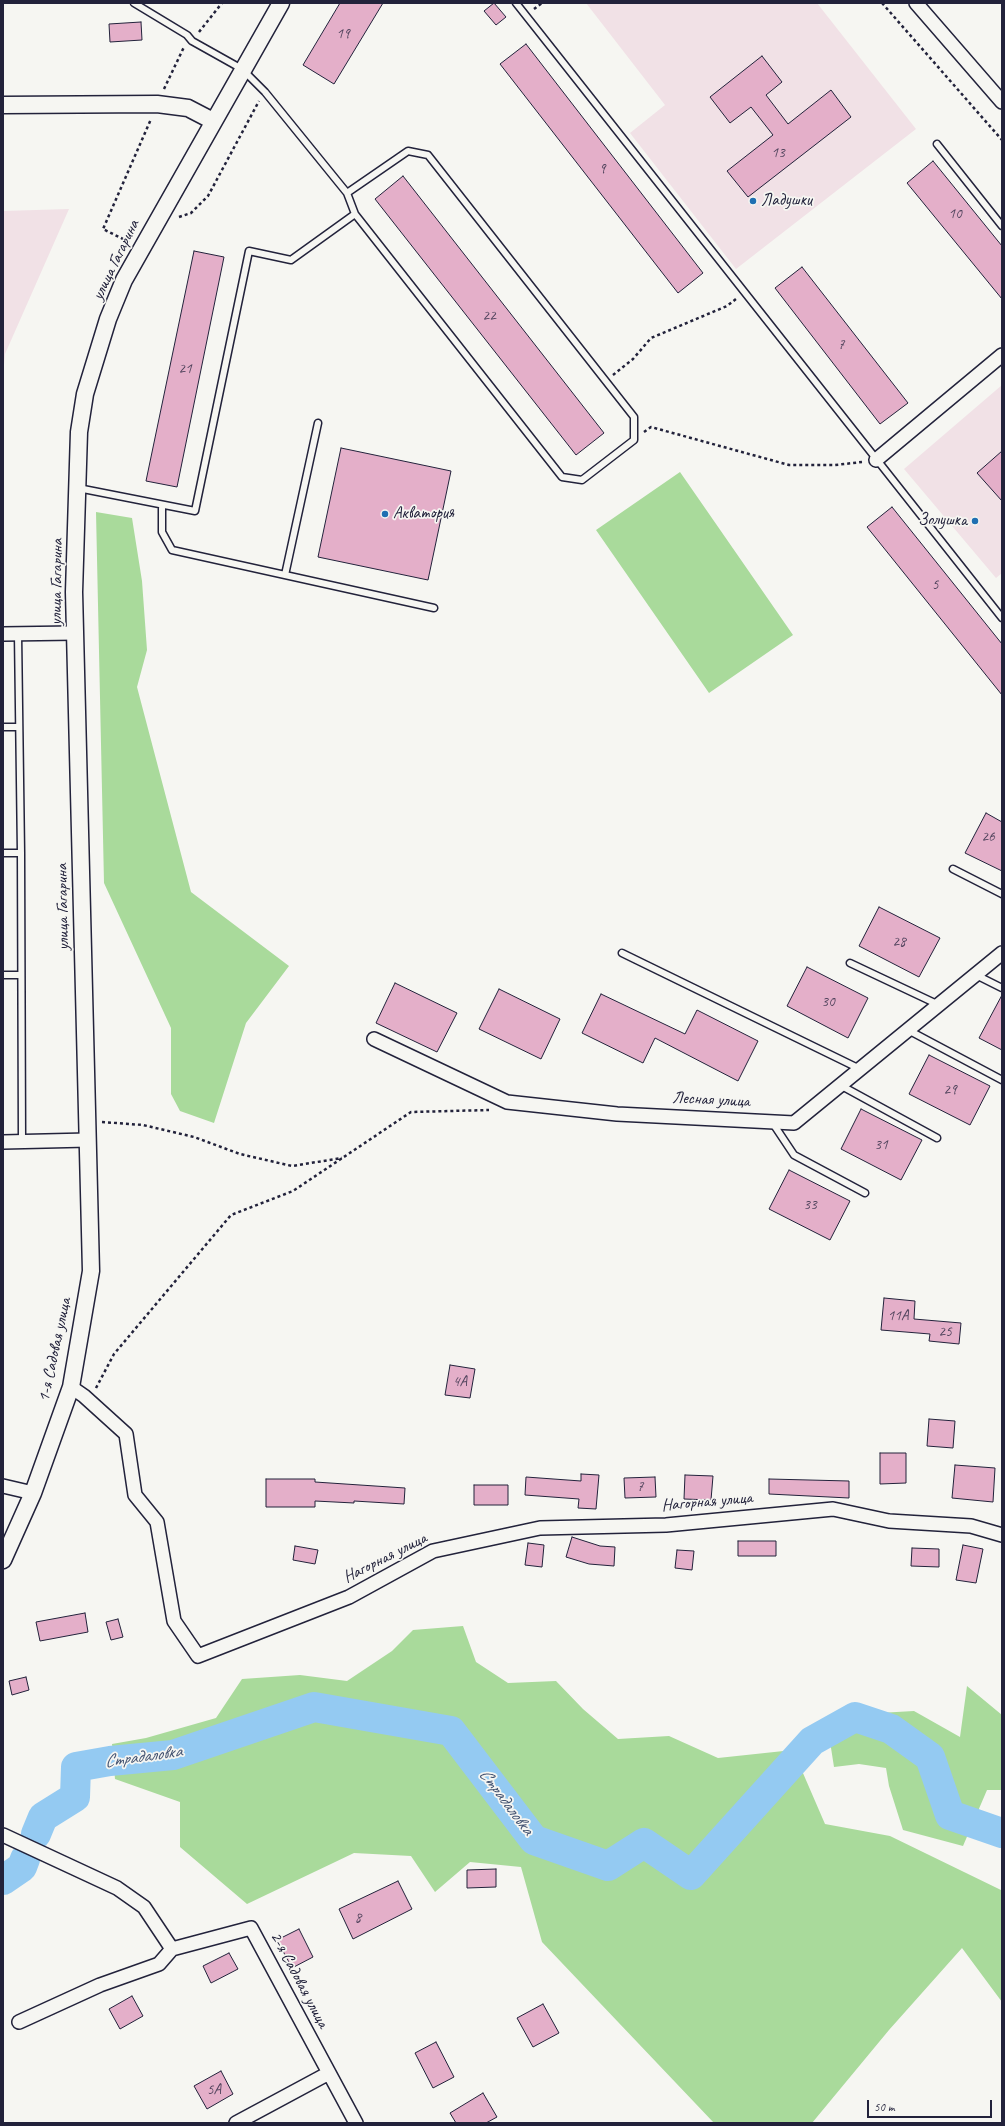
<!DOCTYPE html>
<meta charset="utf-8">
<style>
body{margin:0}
#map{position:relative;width:1005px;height:2126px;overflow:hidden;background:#f6f6f2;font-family:Caveat,sans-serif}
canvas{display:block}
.frame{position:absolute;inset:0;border:4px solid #22223b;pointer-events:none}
.scale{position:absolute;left:867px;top:2100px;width:125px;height:18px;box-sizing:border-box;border:2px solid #22223b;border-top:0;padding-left:5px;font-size:12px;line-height:14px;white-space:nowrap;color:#22223b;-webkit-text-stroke:3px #f6f6f2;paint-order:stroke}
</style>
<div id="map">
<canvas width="1005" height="2126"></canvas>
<div class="frame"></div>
<div class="scale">50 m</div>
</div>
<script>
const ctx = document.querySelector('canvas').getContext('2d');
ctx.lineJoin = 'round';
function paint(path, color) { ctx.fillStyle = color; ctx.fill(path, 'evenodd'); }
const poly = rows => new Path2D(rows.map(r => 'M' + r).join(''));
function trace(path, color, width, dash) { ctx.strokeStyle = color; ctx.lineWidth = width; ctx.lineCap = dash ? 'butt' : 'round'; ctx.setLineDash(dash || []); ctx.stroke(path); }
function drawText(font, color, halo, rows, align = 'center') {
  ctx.font = font + ' Caveat,sans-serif'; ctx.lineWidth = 3.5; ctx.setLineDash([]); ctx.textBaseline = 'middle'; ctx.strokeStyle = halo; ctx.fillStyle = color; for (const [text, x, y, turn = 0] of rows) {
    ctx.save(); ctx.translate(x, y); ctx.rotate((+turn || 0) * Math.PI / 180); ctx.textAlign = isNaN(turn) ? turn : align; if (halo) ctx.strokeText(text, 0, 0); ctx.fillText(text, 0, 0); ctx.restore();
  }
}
const built = poly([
 [586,3,817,3,916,129,736,269,630,133,665,105],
 [69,209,5,354,3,376,3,211],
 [1002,385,1002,573,996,578,904,469]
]);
const green = poly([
 [680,472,793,635,709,693,596,530],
 [96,512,132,518,142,581,147,650,137,687,191,892,289,966,246,1023,214,1123,180,1111,171,1094,171,1028,104,883],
 [463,1626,476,1662,508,1683,556,1681,583,1709,618,1739,669,1736,718,1758,793,1750,825,1824,890,1836,1001,1890,1002,2002,962,1948,889,2030,812,2123,714,2123,542,1942,521,1867,470,1862,435,1892,411,1856,354,1853,247,1904,180,1847,180,1802,115,1779,112,1744,146,1738,216,1718,242,1679,300,1675,347,1681,392,1651,413,1630],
 [967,1686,1002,1715,1002,1790,987,1790,963,1846,903,1830,889,1786,886,1768,859,1764,834,1767,826,1716,914,1711,960,1737]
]);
const river = poly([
 [36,1834,43,1817,75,1797,76,1767,110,1761,173,1755,314,1707,451,1731,534,1840,608,1866,644,1843,691,1875,812,1741,855,1717,891,1729,930,1757,950,1815,1002,1833],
 [3,1880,22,1867,25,1859]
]);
const building = poly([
 [340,3,383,3,334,84,303,65,340,3],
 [494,3,506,17,496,25,484,11,494,3],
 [141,22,142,40,110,42,109,24,141,22],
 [526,44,703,273,678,293,500,64,526,44],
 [762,56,782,82,766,95,788,124,831,90,851,117,748,197,727,171,773,135,751,107,730,123,710,97,762,56],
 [933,161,1002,246,1002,299,907,183,933,161],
 [403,176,604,433,576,455,375,199,403,176],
 [194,251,224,257,177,487,146,481,194,251],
 [802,267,908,403,880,424,775,288,802,267],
 [341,448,451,471,428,580,318,557,341,448],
 [1002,451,1002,501,977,473,1002,451],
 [892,507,1002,644,1002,695,867,527,892,507],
 [986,813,1002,822,1002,871,965,853,986,813],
 [879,907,940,938,919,977,859,946,879,907],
 [807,967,868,998,848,1038,787,1006,807,967],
 [395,983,457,1013,437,1052,376,1023,395,983],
 [499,989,560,1019,541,1059,479,1029,499,989],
 [601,994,685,1034,697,1010,758,1041,738,1081,655,1038,643,1063,582,1033,601,994],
 [1002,995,1002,1050,979,1038,1002,995],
 [929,1055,990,1086,970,1125,909,1094,929,1055],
 [861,1109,922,1140,901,1180,841,1149,861,1109],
 [789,1170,850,1201,830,1240,769,1209,789,1170],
 [884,1298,915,1301,914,1319,961,1323,959,1344,929,1341,930,1334,881,1330,884,1298],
 [450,1365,475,1369,470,1398,445,1395,450,1365],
 [929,1419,955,1421,953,1448,927,1446,929,1419],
 [880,1453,906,1453,906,1483,880,1484,880,1453],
 [955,1465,995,1468,993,1502,952,1498,955,1465],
 [581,1474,599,1475,596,1509,578,1508,579,1499,525,1495,526,1477,581,1481,581,1474],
 [685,1475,713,1476,711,1500,684,1499,685,1475],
 [655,1477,656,1497,625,1498,624,1478,655,1477],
 [266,1479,315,1479,315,1482,405,1488,404,1504,354,1501,354,1503,315,1501,315,1507,266,1507,266,1479],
 [769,1479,849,1481,849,1498,769,1494,769,1479],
 [474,1485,508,1485,508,1505,474,1505,474,1485],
 [572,1537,600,1546,615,1547,614,1566,589,1564,566,1557,572,1537],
 [738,1541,776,1541,776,1556,738,1556,738,1541],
 [528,1543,544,1545,542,1567,525,1565,528,1543],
 [963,1545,983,1549,976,1583,956,1580,963,1545],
 [295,1546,318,1550,315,1564,293,1560,295,1546],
 [912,1548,939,1549,939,1567,911,1566,912,1548],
 [677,1550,694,1551,692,1570,675,1568,677,1550],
 [85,1613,88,1632,40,1641,36,1622,85,1613],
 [118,1619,123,1637,111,1640,106,1622,118,1619],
 [26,1677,29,1690,12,1695,9,1681,26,1677],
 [496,1869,496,1887,467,1888,467,1870,496,1869],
 [398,1881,412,1909,353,1939,339,1909,398,1881],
 [299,1929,313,1957,292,1968,277,1940,299,1929],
 [229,1953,238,1969,211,1983,203,1966,229,1953],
 [132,1996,143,2016,120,2029,109,2009,132,1996],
 [543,2004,559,2033,533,2047,517,2018,543,2004],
 [436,2042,454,2077,433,2088,415,2053,436,2042],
 [221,2071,233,2094,207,2109,194,2086,221,2071],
 [483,2093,497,2117,486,2123,456,2123,450,2113,483,2093]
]);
const path = poly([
 [882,3,1002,140],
 [534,9,542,3],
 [199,32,222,3],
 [164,89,184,47],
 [179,217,191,213,208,196,259,101],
 [129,242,103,229,151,119],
 [613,375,633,359,651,338,727,306,736,299],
 [644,432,651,427,789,465,835,465,862,462],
 [102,1122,143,1125,194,1137,240,1154,292,1166,342,1158],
 [96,1388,114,1354,231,1215,293,1191,411,1112,489,1110]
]);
const service = poly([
 [134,3,187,35,192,41,242,69,265,92,347,193,355,214,562,477,582,480,634,440,634,417,428,155,408,151,347,193],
 [516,3,1002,618],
 [937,144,1002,226],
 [78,488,195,511,249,251,291,260,355,214],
 [162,505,162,532,172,550,434,608],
 [285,575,318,423],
 [18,634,21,853],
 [3,727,19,727],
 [3,853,21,853,22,1141],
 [953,869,1002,894],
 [622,953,860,1069],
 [850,963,939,1005],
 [3,975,21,975],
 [976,975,1002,988],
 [908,1030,1002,1080],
 [840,1085,937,1138],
 [772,1122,794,1155,865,1193]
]);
const minor = poly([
 [916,3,1002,102],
 [876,460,1002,355],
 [3,634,75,633],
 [374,1039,507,1102,617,1114,794,1123,1002,953],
 [3,1142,88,1140],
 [71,1387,84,1396,126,1434,135,1495,157,1522,174,1621,198,1656,349,1597,433,1551,540,1528,666,1525,833,1509,889,1521,971,1526,1002,1535],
 [3,1486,33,1493],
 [3,1835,117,1888,144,1907,172,1949,251,1928,356,2123],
 [19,2022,100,1985,159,1964,172,1949],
 [236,2123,329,2073]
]);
const tertiary = poly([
 [3,105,157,104,188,108,213,121],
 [3,1560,33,1493,71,1387,91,1271,74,592,79,432,85,394,108,319,124,280,281,3]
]);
const markers = [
 [753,201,4,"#1f6fb2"],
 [385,514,4,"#1f6fb2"],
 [975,521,4,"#1f6fb2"]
];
const numberNames = [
 ["19",343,34],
 ["13",778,153],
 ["9",602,169],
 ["10",955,214],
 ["22",489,316],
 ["7",841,345],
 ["21",185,369],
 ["5",935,585],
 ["26",988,837],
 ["28",899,942],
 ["30",828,1002],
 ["29",950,1090],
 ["31",881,1145],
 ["33",810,1205],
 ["11А",898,1316],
 ["25",945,1332],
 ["4А",460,1382],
 ["7",640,1487],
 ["8",358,1918],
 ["5А",214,2090]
];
const poiNames = [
 ["Ладушки",761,201],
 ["Акватория",393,514],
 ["Золушка",967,521,"right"]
];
const streetNames = [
 ["улица Гагарина",116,260,-64],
 ["улица Гагарина",57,582,-89],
 ["улица Гагарина",63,907,-91],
 ["Лесная улица",711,1100,3],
 ["1-я Садовая улица",55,1350,-78],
 ["Нагорная улица",707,1502,-5],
 ["Нагорная улица",385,1558,-27],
 ["2-я Садовая улица",299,1980,62]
];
const waterNames = [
 ["Страдаловка",143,1757,-8],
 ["Страдаловка",506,1802,53]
];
paint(built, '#f1e1e6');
paint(green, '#a9da9b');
trace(river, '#94caf2', 30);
paint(building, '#e4afc9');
trace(building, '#22223b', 1);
trace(service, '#22223b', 9);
trace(minor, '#22223b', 16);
trace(tertiary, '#22223b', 19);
trace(path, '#22223b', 2.5, [3, 3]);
trace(service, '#f6f6f2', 6);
trace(minor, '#f6f6f2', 13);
trace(tertiary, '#f6f6f2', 16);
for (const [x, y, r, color] of markers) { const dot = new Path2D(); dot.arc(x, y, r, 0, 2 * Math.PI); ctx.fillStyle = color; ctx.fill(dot); trace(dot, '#f6f6f2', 1.5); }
drawText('15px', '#52455e', null, numberNames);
drawText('17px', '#22223b', '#f6f6f2', poiNames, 'left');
drawText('17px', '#22223b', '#f6f6f2', streetNames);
drawText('italic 18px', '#445472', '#f6f6f2', waterNames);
</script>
